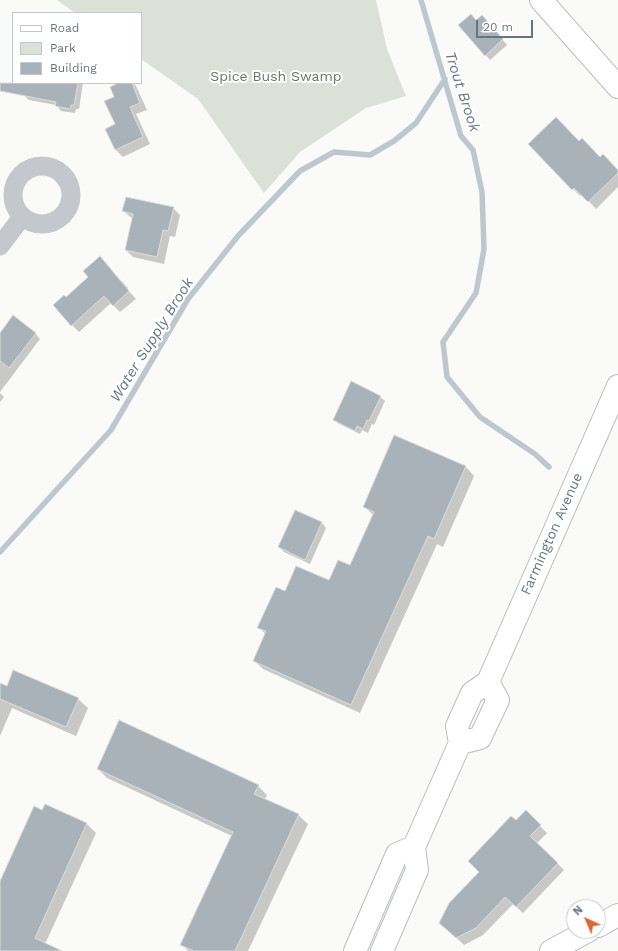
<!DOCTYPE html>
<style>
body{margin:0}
#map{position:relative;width:618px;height:951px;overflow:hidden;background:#fafaf8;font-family:"Work Sans",sans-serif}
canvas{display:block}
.legend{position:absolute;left:12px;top:12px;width:130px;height:72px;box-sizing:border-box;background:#fff;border:1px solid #c2c7cd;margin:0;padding:5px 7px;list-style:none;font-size:12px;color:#667482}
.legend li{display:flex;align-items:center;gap:8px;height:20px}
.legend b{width:20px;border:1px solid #c2c7cd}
.north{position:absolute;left:566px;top:899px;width:40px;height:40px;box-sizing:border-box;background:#fff;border:1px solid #c2c7cd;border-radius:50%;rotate:316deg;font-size:11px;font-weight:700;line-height:16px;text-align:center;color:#667482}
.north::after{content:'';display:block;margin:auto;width:14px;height:18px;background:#e06432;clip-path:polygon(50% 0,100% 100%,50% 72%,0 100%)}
.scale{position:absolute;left:476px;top:20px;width:57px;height:18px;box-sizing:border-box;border:2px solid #667482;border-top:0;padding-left:5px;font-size:12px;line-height:14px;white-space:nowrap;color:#667482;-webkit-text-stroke:3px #fff;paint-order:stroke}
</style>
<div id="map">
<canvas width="618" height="951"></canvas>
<ul class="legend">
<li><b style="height:5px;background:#fff"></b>Road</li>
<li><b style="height:11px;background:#dbe1d9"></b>Park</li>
<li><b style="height:11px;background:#aab2b9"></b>Building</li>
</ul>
<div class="north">N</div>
<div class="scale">20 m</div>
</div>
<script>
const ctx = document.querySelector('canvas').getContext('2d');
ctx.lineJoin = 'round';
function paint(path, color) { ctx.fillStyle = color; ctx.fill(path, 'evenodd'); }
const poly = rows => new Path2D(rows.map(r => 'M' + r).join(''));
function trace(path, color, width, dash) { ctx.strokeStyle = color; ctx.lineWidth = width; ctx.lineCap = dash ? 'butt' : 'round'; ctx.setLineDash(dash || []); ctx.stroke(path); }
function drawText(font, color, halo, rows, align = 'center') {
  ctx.font = font + ' "Work Sans",sans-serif'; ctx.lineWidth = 4; ctx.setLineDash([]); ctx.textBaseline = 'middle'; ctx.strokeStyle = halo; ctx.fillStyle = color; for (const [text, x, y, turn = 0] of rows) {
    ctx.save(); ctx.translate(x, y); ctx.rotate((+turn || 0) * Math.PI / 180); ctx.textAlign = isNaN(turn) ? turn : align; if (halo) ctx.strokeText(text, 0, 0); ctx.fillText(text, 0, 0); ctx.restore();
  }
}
const green = poly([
 [57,0,376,0,387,49,406,96,366,108,300,152,264,193,198,99,141,59,141,13,75,13]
]);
const shadow = poly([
 [477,21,487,21,507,45,490,60,486,55],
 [26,83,83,83,79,109,76,109,75,113,61,111,56,105,29,100,24,95],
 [120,83,133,83,136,86,147,110,136,114,150,144,123,157,116,150,115,97],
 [579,142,618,171,618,187,596,209,582,194,580,196,529,144],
 [173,208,180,215,175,237,170,236,164,264,133,257,126,250,133,219,123,211],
 [100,258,128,288,128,290,136,299,120,312,111,303,79,332,72,325,66,298,90,277],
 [35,333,40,339,0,392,0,334],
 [0,393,4,397,0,402],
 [380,397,385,401,374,425,372,424,368,433,362,430,360,434,339,424,334,419],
 [394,436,466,467,474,476,443,547,437,544,360,713,263,669,254,660,266,635,259,627,286,593,330,582,350,566,373,515,364,506],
 [295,511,322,523,326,528,310,564,284,552,279,547],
 [0,684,7,687,78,699,88,708,76,736,12,708,0,736],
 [98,769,258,786,267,795,265,799,298,815,308,824,248,951,188,951,182,944,232,836,107,778],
 [45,805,87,824,96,833,45,944,60,951,0,951,0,884],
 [516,822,540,826,547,833,537,843,564,870,523,913,513,904,483,935,464,945,441,923,480,872]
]);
const stream = poly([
 [421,0,461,136,473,150,482,192,484,249,476,293,443,342,447,377,480,417,535,454,549,467],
 [0,552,111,430,188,299,238,236,300,171,334,152,370,155,394,141,416,123,445,79]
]);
const building = poly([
 [471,14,476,20,482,15,503,39,485,56,458,25,471,14],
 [0,83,78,83,74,105,71,105,70,109,55,106,56,102,0,91,0,83],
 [118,83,132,83,140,103,130,107,143,137,115,150,105,129,115,124,104,101,114,97,110,87,118,83],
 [556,117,579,141,582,138,600,157,603,154,618,170,618,173,588,202,574,188,572,190,528,144,556,117],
 [126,197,174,207,168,231,163,230,157,257,125,250,133,214,122,211,126,197],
 [100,256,129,291,113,306,104,296,71,326,53,305,64,295,66,297,88,277,83,271,100,256],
 [13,315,36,333,9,368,0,361,0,333,13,315],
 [351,381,381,396,369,421,367,420,363,429,357,426,355,431,333,420,351,381],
 [394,435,466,466,434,539,428,536,351,705,253,661,266,631,257,628,276,587,285,591,296,566,329,580,338,560,350,565,374,512,363,507,394,435],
 [295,510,322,522,305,560,278,547,295,510],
 [13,670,79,698,66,727,0,699,0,683,7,686,13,670],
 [119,720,259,785,254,794,299,814,235,951,194,951,180,945,233,832,97,769,119,720],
 [45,804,87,823,35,938,62,951,0,951,0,881,34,806,42,810,45,804],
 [526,810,541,825,530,836,558,863,516,907,505,897,476,928,456,938,439,923,449,903,479,872,468,861,511,816,516,820,526,810]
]);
const minor = poly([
 '13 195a29 29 0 1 1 58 0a29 29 0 1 1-58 0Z',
 [0,246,22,217]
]);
const secondary = poly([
 [541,0,618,87],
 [598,926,618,915],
 [551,951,588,931]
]);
const primary = poly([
 [460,743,480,738,498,700,488,682],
 [355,951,397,854,414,847],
 [382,951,417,870,414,847,460,743,457,726,472,693,488,682,618,386]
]);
const parkNames = [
 ["Spice Bush Swamp",276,77]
];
const streetNames = [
 ["Farmington Avenue",552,534,-66]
];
const waterNames = [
 ["Trout Brook",462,92,72],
 ["Water Supply Brook",152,340,-58]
];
paint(green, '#dbe1d9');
paint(shadow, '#0003');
trace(stream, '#bec7cd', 5.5);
paint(building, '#aab2b9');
trace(building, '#dcdcda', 1);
trace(secondary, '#b8bdc2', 24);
trace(primary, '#b9bdc1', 24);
trace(minor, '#c4c7cb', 19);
trace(secondary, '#fff', 22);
trace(primary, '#fff', 22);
drawText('14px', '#677a64', '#fff', parkNames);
drawText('14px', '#667482', '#fff', streetNames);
drawText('italic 15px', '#667983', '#fff', waterNames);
</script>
